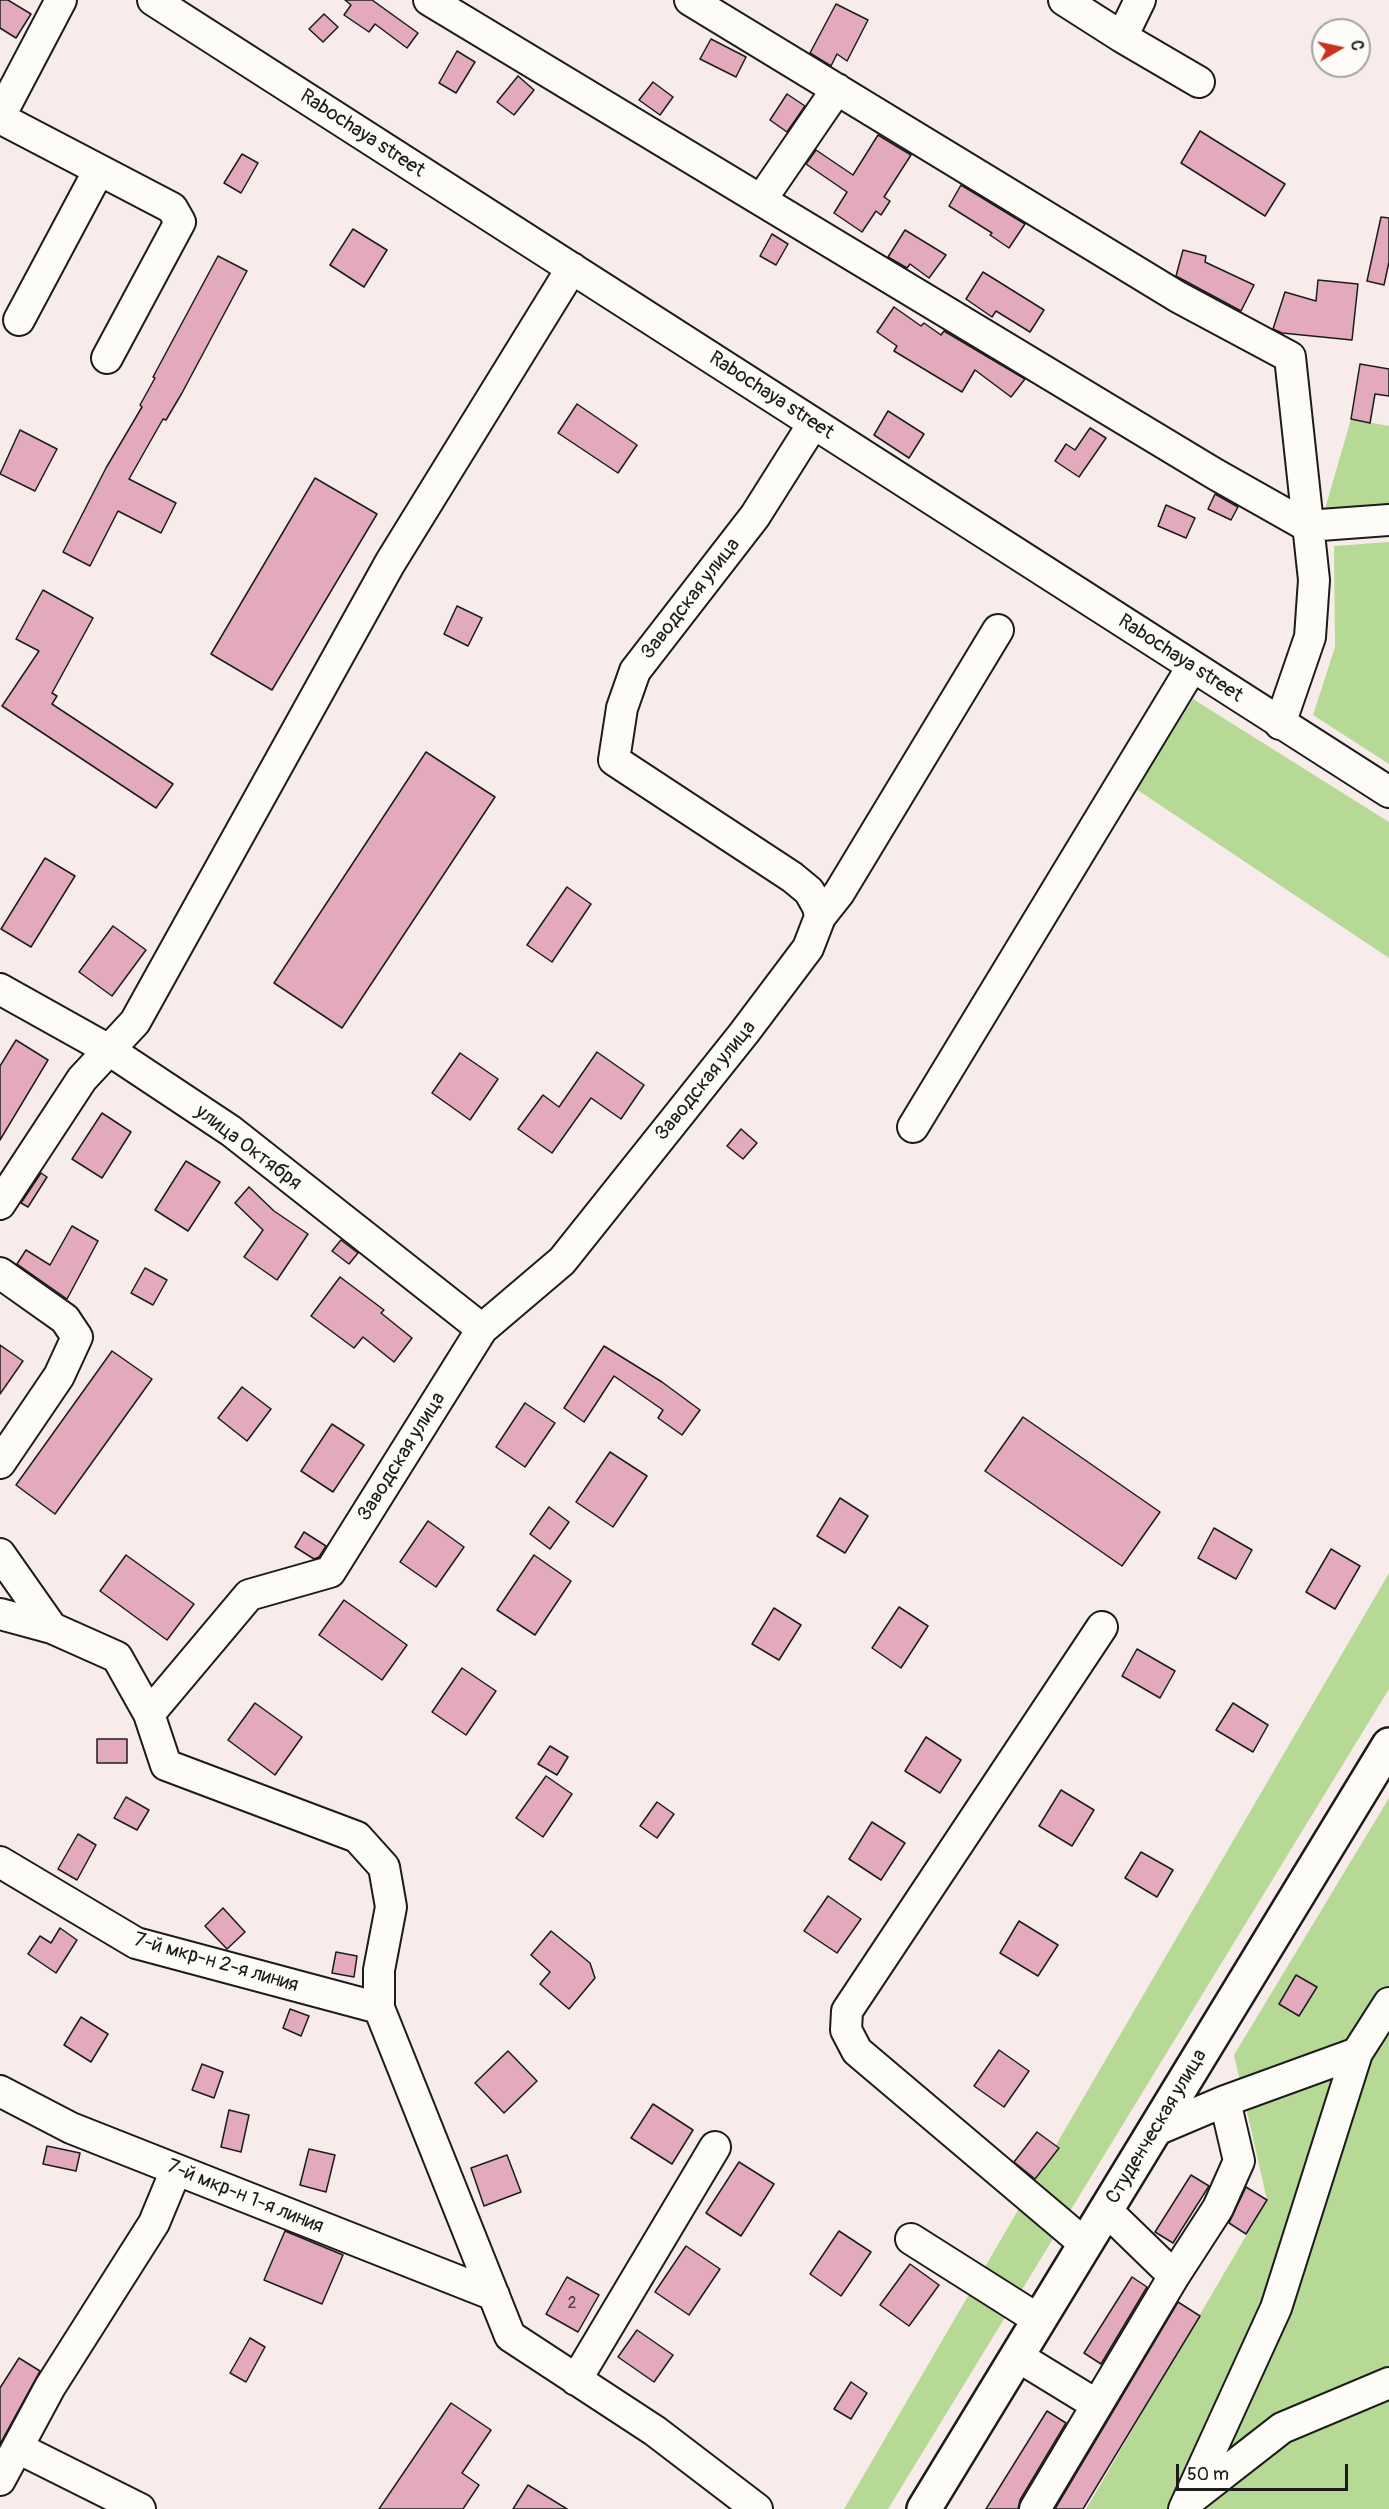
<!DOCTYPE html>
<meta charset="utf-8">
<style>
body{margin:0}
#map{position:relative;width:1389px;height:2509px;overflow:hidden;background:#f8eceb;font-family:Pangolin,sans-serif}
canvas{display:block}
.north{position:absolute;left:1311px;top:18px;width:60px;height:60px;box-sizing:border-box;background:#fdfcf7;border:2px solid #a3a29f;border-radius:50%;rotate:81deg;font-size:16px;font-weight:700;line-height:24px;text-align:center;color:#1c1c1c}
.north::after{content:'';display:block;margin:auto;width:21px;height:27px;background:#c8321e;clip-path:polygon(50% 0,100% 100%,50% 72%,0 100%)}
.scale{position:absolute;left:1176px;top:2464px;width:172px;height:27px;box-sizing:border-box;border:3px solid #1c1c1c;border-top:0;padding-left:8px;font-size:18px;line-height:21px;white-space:nowrap;color:#1c1c1c;-webkit-text-stroke:4px #fdfcf7;paint-order:stroke}
</style>
<div id="map">
<canvas width="1389" height="2509"></canvas>
<div class="north">С</div>
<div class="scale">50 m</div>
</div>
<script>
const ctx = document.querySelector('canvas').getContext('2d');
ctx.lineJoin = 'round';
function paint(path, color) { ctx.fillStyle = color; ctx.fill(path, 'evenodd'); }
const poly = rows => new Path2D(rows.map(r => 'M' + r).join(''));
function trace(path, color, width, dash) { ctx.strokeStyle = color; ctx.lineWidth = width; ctx.lineCap = dash ? 'butt' : 'round'; ctx.setLineDash(dash || []); ctx.stroke(path); }
function drawText(font, color, halo, rows, align = 'center') {
  ctx.font = font + ' Pangolin,sans-serif'; ctx.lineWidth = 4.5; ctx.setLineDash([]); ctx.textBaseline = 'middle'; ctx.strokeStyle = halo; ctx.fillStyle = color; for (const [text, x, y, turn = 0] of rows) {
    ctx.save(); ctx.translate(x, y); ctx.rotate((+turn || 0) * Math.PI / 180); ctx.textAlign = isNaN(turn) ? turn : align; if (halo) ctx.strokeText(text, 0, 0); ctx.fillText(text, 0, 0); ctx.restore();
  }
}
const green = poly([
 [1351,419,1389,426,1389,504,1325,509],
 [1389,542,1389,764,1313,715,1335,647,1334,546],
 [1193,699,1389,822,1389,958,1136,789],
 [1389,1573,1389,1689,888,2509,844,2509],
 [1389,1798,1389,2509,1086,2509,1267,2200,1234,2055]
]);
const building = poly([
 [0,0,8,0,31,14,16,38,0,28,0,0],
 [345,0,372,0,418,33,407,48,375,24,369,32,344,15,351,5,345,0],
 [836,4,868,20,847,61,837,54,831,66,810,53,836,4],
 [324,14,338,27,323,42,309,29,324,14],
 [711,39,746,57,736,77,700,59,711,39],
 [457,51,475,62,456,93,439,83,457,51],
 [518,76,534,90,514,115,497,102,518,76],
 [653,82,673,97,660,115,639,100,653,82],
 [787,94,805,106,787,132,770,120,787,94],
 [1200,131,1285,184,1265,216,1181,163,1200,131],
 [878,135,911,155,884,197,890,201,881,215,876,211,862,232,834,213,847,192,806,164,816,150,853,175,878,135],
 [242,154,258,163,241,193,224,183,242,154],
 [961,185,1025,224,1009,248,990,235,992,233,949,206,961,185],
 [1381,217,1389,218,1389,262,1384,285,1367,281,1381,217],
 [353,229,387,250,364,287,330,265,353,229],
 [905,230,946,255,929,278,910,264,907,268,888,257,905,230],
 [772,234,788,244,776,265,760,256,772,234],
 [1183,250,1206,256,1205,262,1254,285,1241,311,1176,276,1183,250],
 [218,256,247,271,182,393,166,420,163,419,129,479,176,503,161,533,118,511,90,566,63,552,106,468,142,407,140,405,155,378,153,377,218,256],
 [983,272,1044,310,1030,332,996,311,992,317,966,299,983,272],
 [1318,280,1358,284,1352,340,1282,333,1273,329,1285,292,1316,301,1318,280],
 [894,307,921,326,924,323,941,335,944,331,1025,379,1011,397,975,370,962,392,894,351,897,346,877,332,894,307],
 [1360,364,1389,369,1389,396,1375,394,1370,423,1351,419,1360,364],
 [577,404,637,445,618,473,558,433,577,404],
 [888,411,924,434,909,458,874,435,888,411],
 [1090,428,1106,438,1079,477,1055,461,1066,444,1075,450,1090,428],
 [20,430,57,449,35,491,0,474,20,430],
 [315,478,377,514,272,690,211,654,315,478],
 [1215,494,1238,507,1231,520,1208,509,1215,494],
 [1166,505,1195,518,1186,538,1158,526,1166,505],
 [43,590,93,618,52,693,57,696,52,704,173,784,156,808,2,706,39,651,16,639,43,590],
 [457,606,482,618,468,646,444,634,457,606],
 [426,752,495,797,342,1028,274,983,426,752],
 [45,858,75,876,31,947,1,929,45,858],
 [567,887,591,904,552,962,527,945,567,887],
 [113,926,146,950,112,996,79,972,113,926],
 [16,1040,48,1060,0,1140,0,1066,16,1040],
 [597,1052,644,1085,621,1119,591,1098,552,1153,518,1129,543,1095,559,1107,597,1052],
 [460,1053,498,1079,470,1120,432,1093,460,1053],
 [102,1113,131,1132,102,1178,72,1159,102,1113],
 [741,1129,757,1143,743,1159,727,1146,741,1129],
 [186,1161,220,1182,188,1231,155,1210,186,1161],
 [41,1173,47,1177,28,1207,21,1203,41,1173],
 [249,1187,274,1211,308,1234,277,1280,244,1257,263,1230,235,1203,249,1187],
 [72,1226,98,1241,67,1299,17,1264,26,1250,50,1265,72,1226],
 [341,1240,358,1253,349,1264,332,1251,341,1240],
 [145,1268,167,1280,153,1305,131,1293,145,1268],
 [340,1277,384,1310,381,1313,412,1338,394,1362,363,1337,354,1348,311,1316,340,1277],
 [0,1345,23,1361,0,1394,0,1345],
 [604,1346,662,1382,700,1410,682,1435,658,1418,663,1410,614,1376,584,1422,564,1408,604,1346],
 [112,1351,152,1379,55,1514,16,1485,112,1351],
 [242,1387,271,1409,247,1441,218,1418,242,1387],
 [525,1403,555,1423,525,1467,496,1447,525,1403],
 [1023,1417,1160,1512,1122,1566,985,1471,1023,1417],
 [332,1424,364,1445,333,1492,301,1471,332,1424],
 [610,1452,647,1476,613,1527,576,1502,610,1452],
 [840,1498,868,1516,845,1553,817,1536,840,1498],
 [549,1507,569,1522,550,1549,530,1534,549,1507],
 [428,1521,464,1547,436,1587,400,1562,428,1521],
 [1214,1528,1252,1550,1236,1579,1198,1558,1214,1528],
 [304,1532,326,1546,319,1557,314,1559,295,1547,304,1532],
 [1331,1549,1360,1566,1335,1609,1306,1592,1331,1549],
 [126,1555,194,1604,167,1640,100,1591,126,1555],
 [534,1555,571,1581,535,1635,497,1610,534,1555],
 [344,1600,407,1645,382,1680,319,1635,344,1600],
 [899,1607,928,1626,901,1668,872,1648,899,1607],
 [774,1608,801,1625,779,1660,752,1644,774,1608],
 [1137,1649,1175,1671,1160,1698,1122,1676,1137,1649],
 [462,1668,496,1691,466,1735,432,1712,462,1668],
 [255,1703,302,1737,275,1775,228,1740,255,1703],
 [1233,1703,1268,1725,1253,1752,1216,1730,1233,1703],
 [926,1737,961,1760,940,1793,905,1771,926,1737],
 [97,1739,127,1739,127,1763,97,1763,97,1739],
 [550,1746,568,1757,557,1775,538,1764,550,1746],
 [546,1776,572,1794,543,1837,516,1818,546,1776],
 [1061,1790,1094,1810,1072,1846,1039,1826,1061,1790],
 [126,1797,149,1810,137,1830,114,1818,126,1797],
 [657,1802,674,1814,657,1838,640,1826,657,1802],
 [872,1822,905,1843,881,1880,849,1859,872,1822],
 [78,1834,96,1845,77,1880,58,1869,78,1834],
 [1141,1852,1173,1870,1157,1897,1125,1878,1141,1852],
 [828,1896,861,1919,837,1953,804,1931,828,1896],
 [223,1908,245,1932,227,1949,205,1926,223,1908],
 [1019,1921,1058,1945,1038,1976,1000,1953,1019,1921],
 [60,1928,77,1940,56,1973,28,1954,40,1936,51,1943,60,1928],
 [551,1931,590,1963,595,1978,569,2009,540,1984,550,1972,531,1955,551,1931],
 [336,1952,357,1956,354,1977,332,1973,336,1952],
 [1296,1975,1317,1987,1299,2016,1279,2004,1296,1975],
 [290,2009,309,2016,301,2036,283,2028,290,2009],
 [81,2017,108,2034,91,2062,64,2045,81,2017],
 [999,2050,1029,2071,1004,2107,974,2086,999,2050],
 [508,2051,537,2081,504,2113,475,2083,508,2051],
 [202,2064,223,2072,214,2098,192,2090,202,2064],
 [653,2104,693,2130,672,2164,631,2138,653,2104],
 [229,2110,249,2115,241,2152,221,2147,229,2110],
 [1037,2132,1059,2148,1035,2179,1014,2162,1037,2132],
 [47,2146,80,2153,76,2171,43,2164,47,2146],
 [309,2149,335,2155,326,2192,300,2185,309,2149],
 [507,2155,521,2192,484,2206,471,2168,507,2155],
 [739,2162,774,2184,741,2236,706,2213,739,2162],
 [1191,2175,1209,2186,1173,2243,1155,2232,1191,2175],
 [1246,2187,1267,2200,1246,2234,1229,2223,1246,2187],
 [285,2231,343,2255,322,2304,264,2280,285,2231],
 [839,2231,871,2252,841,2296,810,2274,839,2231],
 [686,2246,720,2269,689,2315,655,2292,686,2246],
 [910,2264,939,2285,909,2326,880,2305,910,2264],
 [567,2277,599,2295,578,2332,546,2314,567,2277],
 [1132,2277,1147,2287,1101,2364,1084,2353,1132,2277],
 [1178,2302,1200,2316,1083,2509,1055,2509,1178,2302],
 [637,2330,673,2355,654,2382,618,2357,637,2330],
 [250,2338,265,2347,246,2382,230,2373,250,2338],
 [19,2358,40,2371,0,2444,0,2388,19,2358],
 [851,2382,867,2393,851,2419,834,2409,851,2382],
 [451,2403,491,2430,462,2473,479,2485,463,2509,379,2509,451,2403],
 [1047,2411,1066,2423,1020,2500,1018,2509,986,2509,1047,2411],
 [528,2485,567,2509,513,2509,528,2485]
]);
const minor = poly([
 [153,0,1389,792],
 [429,0,1215,474,1307,526,1389,520],
 [690,0,1178,297,1290,357,1314,580,1310,637,1280,724],
 [1064,0,1122,37,1140,0],
 [1122,37,1199,82],
 [0,116,61,0],
 [0,118,172,208,180,222,107,358],
 [761,200,837,89],
 [19,320,99,170],
 [820,917,839,893,998,630],
 [0,989,109,1050,231,1131,482,1329],
 [913,1127,1192,667],
 [0,1204,82,1079,135,1022,390,563,572,268],
 [0,1273,65,1319,77,1337,59,1376,0,1463],
 [0,1554,52,1628],
 [0,1614,52,1628,117,1657,149,1714,166,1765,357,1837,384,1867,391,1907,379,1970,379,2008,510,2336,655,2431,757,2509],
 [149,1714,249,1595,330,1572,482,1329,562,1261,744,1033,808,948,820,917,818,907,809,891,792,877,614,760,622,708,635,671,755,516,813,424],
 [0,1862,136,1943,379,2008],
 [0,2091,71,2128,494,2295],
 [1154,2131,1225,2101,1357,2053],
 [911,2239,1039,2320],
 [1085,2244,857,2051,846,2030,847,2011,1102,1627],
 [1174,2276,1218,2208,1239,2161,1225,2101],
 [1017,2356,1097,2405],
 [576,2380,715,2147],
 [18,2448,140,2509],
 [0,2480,50,2387,154,2223,176,2170],
 [1191,2499,1282,2428,1389,2383],
 [1035,2509,1174,2276,1106,2210],
 [1184,2509,1276,2308,1357,2053,1389,2003]
]);
const major = poly([
 [924,2509,1389,1745]
]);
const numberNames = [
 ["2",572,2304]
];
const streetNames = [
 ["Rabochaya street",362,134,33],
 ["Rabochaya street",771,396,33],
 ["Заводская улица",691,599,-52],
 ["Rabochaya street",1180,659,33],
 ["Заводская улица",706,1081,-51],
 ["улица Октября",248,1148,37],
 ["Заводская улица",402,1457,-58],
 ["7-й мкр-н 2-я линия",216,1963,16],
 ["Студенческая улица",1157,2127,-59],
 ["7-й мкр-н 1-я линия",245,2197,22]
];
paint(green, '#b6da95');
paint(building, '#e2aabc');
trace(building, '#1c1c1c', 1.5);
trace(minor, '#1c1c1c', 34);
trace(major, '#1c1c1c', 38);
trace(minor, '#fdfcf7', 30);
trace(major, '#fdfcf7', 33);
drawText('16px', '#4e4044', null, numberNames);
drawText('20px', '#1c1c1c', '#fdfcf7', streetNames);
</script>
